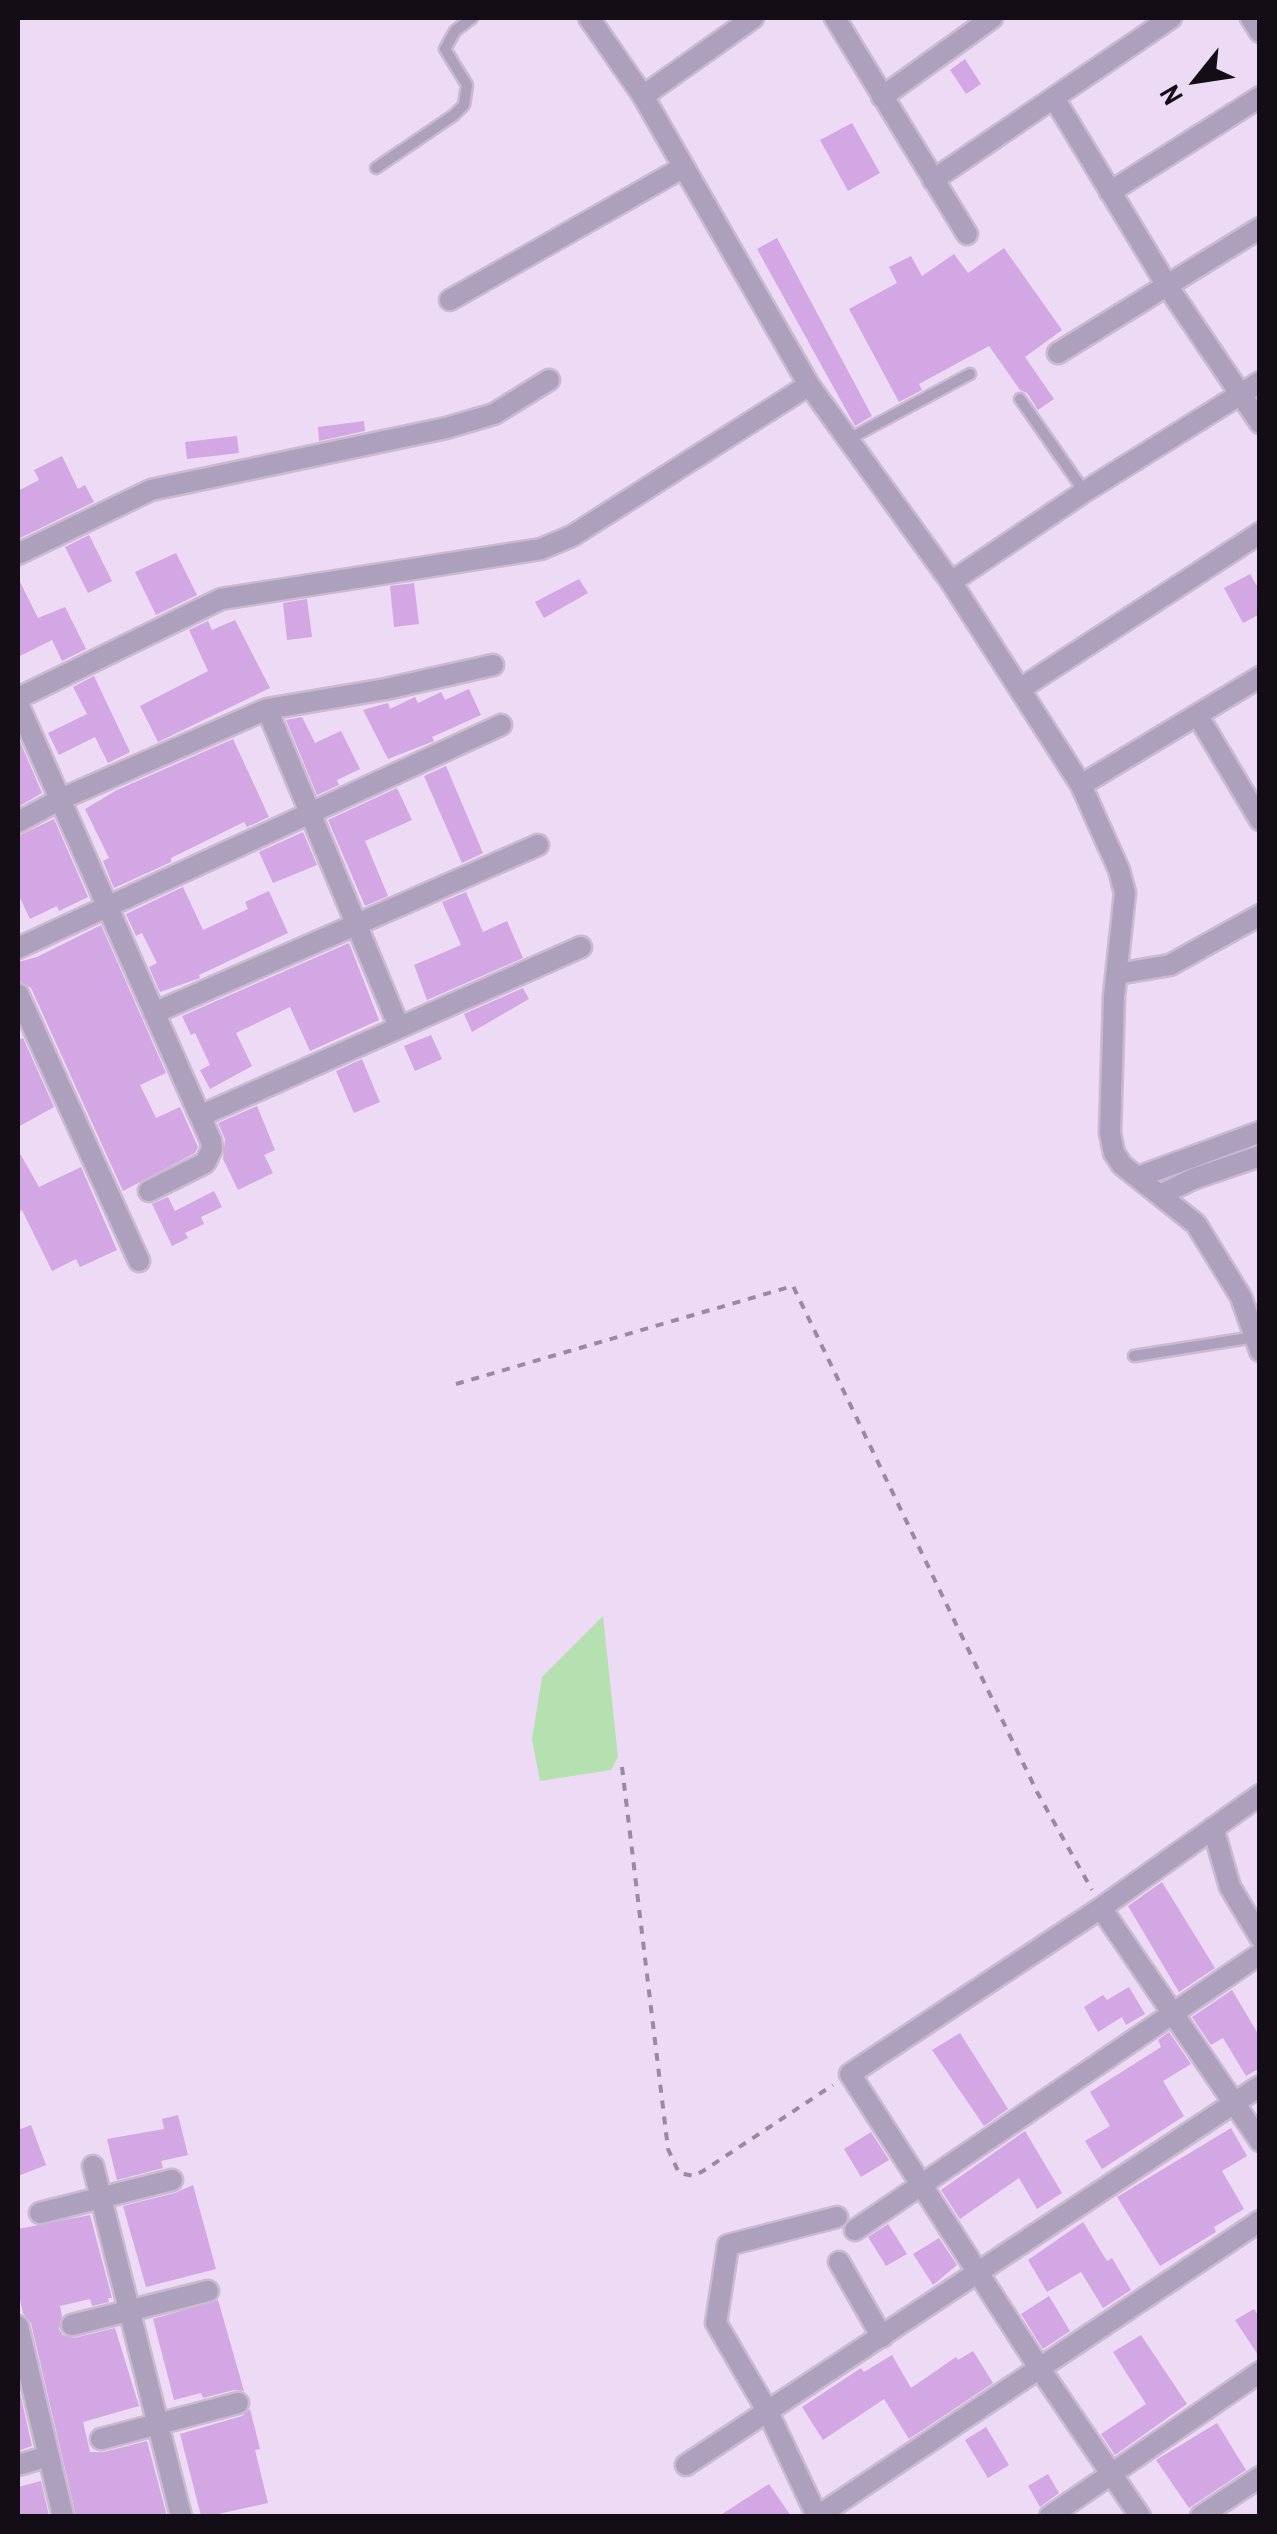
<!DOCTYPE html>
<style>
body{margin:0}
#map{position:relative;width:1277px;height:2534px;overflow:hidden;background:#eddaf5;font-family:"Archivo Narrow",sans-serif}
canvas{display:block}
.frame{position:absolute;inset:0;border:20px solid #130d16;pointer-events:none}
.north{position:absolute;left:1147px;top:30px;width:100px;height:100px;-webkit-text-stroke:8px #eddaf5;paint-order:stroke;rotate:240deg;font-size:28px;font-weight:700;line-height:40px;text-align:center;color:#130d16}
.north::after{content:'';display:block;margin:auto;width:35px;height:45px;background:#130d16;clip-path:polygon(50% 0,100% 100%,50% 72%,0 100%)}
</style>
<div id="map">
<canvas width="1277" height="2534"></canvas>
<div class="frame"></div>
<div class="north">N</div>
</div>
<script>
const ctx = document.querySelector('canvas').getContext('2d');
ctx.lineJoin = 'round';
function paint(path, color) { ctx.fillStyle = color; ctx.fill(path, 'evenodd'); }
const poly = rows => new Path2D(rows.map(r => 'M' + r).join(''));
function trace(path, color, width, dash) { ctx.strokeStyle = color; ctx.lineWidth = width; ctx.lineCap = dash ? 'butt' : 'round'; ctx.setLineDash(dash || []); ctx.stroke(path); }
const green = poly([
 [603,1616,618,1757,611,1770,540,1781,532,1739,542,1677]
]);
const building = poly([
 [965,59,981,84,966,94,950,70],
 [852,123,880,173,848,191,820,140],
 [777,238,872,416,855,426,757,249],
 [1004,248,1062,330,1025,357,1054,399,1038,410,1027,393,1020,390,989,346,919,384,922,390,899,402,849,309,897,283,889,267,911,256,922,276,954,254,968,273],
 [364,421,365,431,319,441,318,427],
 [237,436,239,453,187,459,185,442],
 [62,456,78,489,85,485,94,502,18,539,18,491,39,480,34,470],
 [89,535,112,581,88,593,65,547],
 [176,553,197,595,156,615,135,572],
 [1250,574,1260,591,1260,614,1243,623,1224,588],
 [18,578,38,618,65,607,86,649,62,661,52,640,18,657],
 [579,579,588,593,544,618,535,602],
 [414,583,419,624,394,627,390,586],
 [307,599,312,637,287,640,283,603],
 [235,620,270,688,158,742,140,706,208,671,189,630,208,621,212,630],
 [94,676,130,752,108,763,95,737,59,755,48,733,87,714,73,687],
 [469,689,481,715,432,737,434,741,388,759,363,710,388,703,390,709,415,697,418,703,441,692,445,700],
 [302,717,315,743,341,731,360,769,337,780,339,785,317,795,286,720],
 [18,737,42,793,18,807],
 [233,739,269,817,247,827,244,822,171,858,171,862,114,888,103,861,109,858,85,809,117,790],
 [446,766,483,853,462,863,424,776],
 [397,788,412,820,365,841,388,896,365,906,328,820],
 [54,819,88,897,59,911,57,906,30,919,18,894,18,836],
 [303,832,317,865,273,883,259,852],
 [183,887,203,930,248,909,245,902,269,891,288,933,199,975,200,978,160,992,149,967,157,963,142,933,136,936,126,914],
 [466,892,483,932,507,921,523,958,427,1000,414,965,461,945,442,902],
 [101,925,166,1073,140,1085,156,1118,180,1107,198,1147,195,1153,123,1191,31,988,18,980,18,962,37,957],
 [349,943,379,1020,310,1051,290,1007,236,1033,252,1066,210,1089,200,1070,210,1065,195,1033,191,1035,182,1016],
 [523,988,529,999,472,1032,464,1014],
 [431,1035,442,1059,415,1071,404,1046],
 [23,1038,54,1107,18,1127,18,1040],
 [362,1059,380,1102,354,1113,336,1071],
 [257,1106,275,1150,264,1155,273,1173,238,1190,223,1159,225,1139,218,1123],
 [18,1150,39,1187,81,1167,117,1250,80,1267,76,1259,52,1271,22,1210,18,1213],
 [214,1191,222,1207,201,1217,204,1224,185,1233,188,1238,172,1246,152,1204,168,1197,175,1211],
 [1162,1882,1215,1968,1179,1992,1128,1906],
 [1129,1987,1145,2014,1126,2025,1122,2017,1098,2032,1084,2007,1103,1995,1107,2000],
 [1232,1990,1260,2037,1260,2068,1246,2076,1223,2038,1211,2045,1192,2017],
 [1169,2032,1191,2064,1163,2081,1184,2116,1102,2169,1085,2141,1110,2126,1090,2092,1161,2047,1158,2040],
 [960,2033,1008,2109,984,2126,932,2050],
 [178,2115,188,2155,161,2161,163,2168,117,2180,107,2139,164,2129,162,2119],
 [31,2125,46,2165,18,2176,18,2130],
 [1231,2128,1247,2156,1222,2171,1244,2209,1214,2227,1216,2232,1160,2266,1117,2197],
 [1025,2131,1062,2193,1037,2209,1019,2178,960,2219,941,2190],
 [871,2132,889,2160,861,2177,844,2149],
 [193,2185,216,2269,146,2287,123,2206,175,2193],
 [90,2215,112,2298,108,2298,109,2302,92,2306,90,2299,60,2306,62,2316,59,2329,63,2335,74,2338,115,2328,139,2406,83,2422,90,2452,104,2452,147,2441,167,2516,76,2516,31,2323,23,2313,18,2291,18,2229],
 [1083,2222,1107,2261,1112,2258,1131,2290,1103,2308,1081,2272,1047,2292,1028,2260],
 [888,2224,907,2254,886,2266,868,2237],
 [939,2238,957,2265,933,2285,913,2254],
 [1049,2296,1070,2331,1043,2349,1021,2314],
 [218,2300,244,2391,234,2390,203,2398,201,2393,174,2400,153,2319],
 [1254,2309,1260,2318,1260,2358,1235,2320],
 [1141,2335,1187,2404,1115,2455,1101,2434,1146,2404,1113,2352],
 [973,2351,993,2383,909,2439,884,2399,823,2440,802,2407,861,2368,864,2372,892,2355,911,2388,956,2357,958,2360],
 [18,2384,32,2446,18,2451],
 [250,2409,260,2449,255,2450,268,2503,218,2514,219,2516,201,2516,180,2434,242,2416],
 [1217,2423,1246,2470,1189,2508,1156,2460],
 [986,2427,1009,2465,988,2478,965,2440],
 [1048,2474,1059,2493,1040,2507,1028,2486],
 [41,2481,49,2516,18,2516,18,2487],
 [769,2484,791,2516,719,2516,761,2489]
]);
const path = poly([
 [456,1384,793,1286,1037,1792,1092,1890],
 [622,1767,668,2149,679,2173,694,2176,703,2171,833,2085]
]);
const service = poly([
 [376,168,454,115,464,105,467,85,445,49,455,31,472,18],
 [1020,399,1084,491],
 [847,440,970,374],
 [1134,1356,1255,1337]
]);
const minor = poly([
 [589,18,643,96,809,385,951,582,1081,785,1119,870,1125,893,1114,996,1110,1133,1114,1153,1122,1165,1196,1224,1241,1297,1260,1351],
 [835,18,967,234],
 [1251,18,1260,32],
 [643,96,753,18],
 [882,97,992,18],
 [1054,98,1168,287,1260,423],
 [933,180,1171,18],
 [1110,192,1260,97],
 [450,300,684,167],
 [1058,353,1260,228],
 [18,554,151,490,446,428,494,414,549,380],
 [951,582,1084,492,1260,382],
 [1020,689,1260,533],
 [18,698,221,599,541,549,572,536,809,385],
 [18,704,211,1141,212,1149,205,1163,149,1191],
 [267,709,399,1027],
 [1198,716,1260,820],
 [1081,785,1260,677],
 [18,822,61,799,267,709,386,689,493,665],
 [18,948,501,725],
 [1117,974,1170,965,1260,915],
 [18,994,139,1261],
 [154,1013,538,845],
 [200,1116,581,947],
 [1138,1177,1260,1132],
 [1160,1195,1193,1179,1260,1156],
 [1213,1828,1230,1887,1260,1937],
 [1101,1908,1260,2141],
 [93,2166,181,2516],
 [40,2213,172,2180],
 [855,2230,1260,1954],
 [839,2262,882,2337],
 [72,2325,208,2291],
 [18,2326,63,2516],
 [101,2439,238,2403],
 [18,2465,49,2456],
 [686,2465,1260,2086],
 [817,2516,768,2412,716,2323,728,2245,837,2217],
 [818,2516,1260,2221],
 [1050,2516,1260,2372],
 [1140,2516,1040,2369,850,2074,1101,1908,1260,1795],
 [1201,2516,1260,2477]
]);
paint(green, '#b5e0af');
paint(building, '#d2a7e4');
trace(service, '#cab9d1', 15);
trace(minor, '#cab9d1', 25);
trace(path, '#988a9f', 4, [8, 8]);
trace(service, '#aca0bd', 10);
trace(minor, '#aca0bd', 20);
</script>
